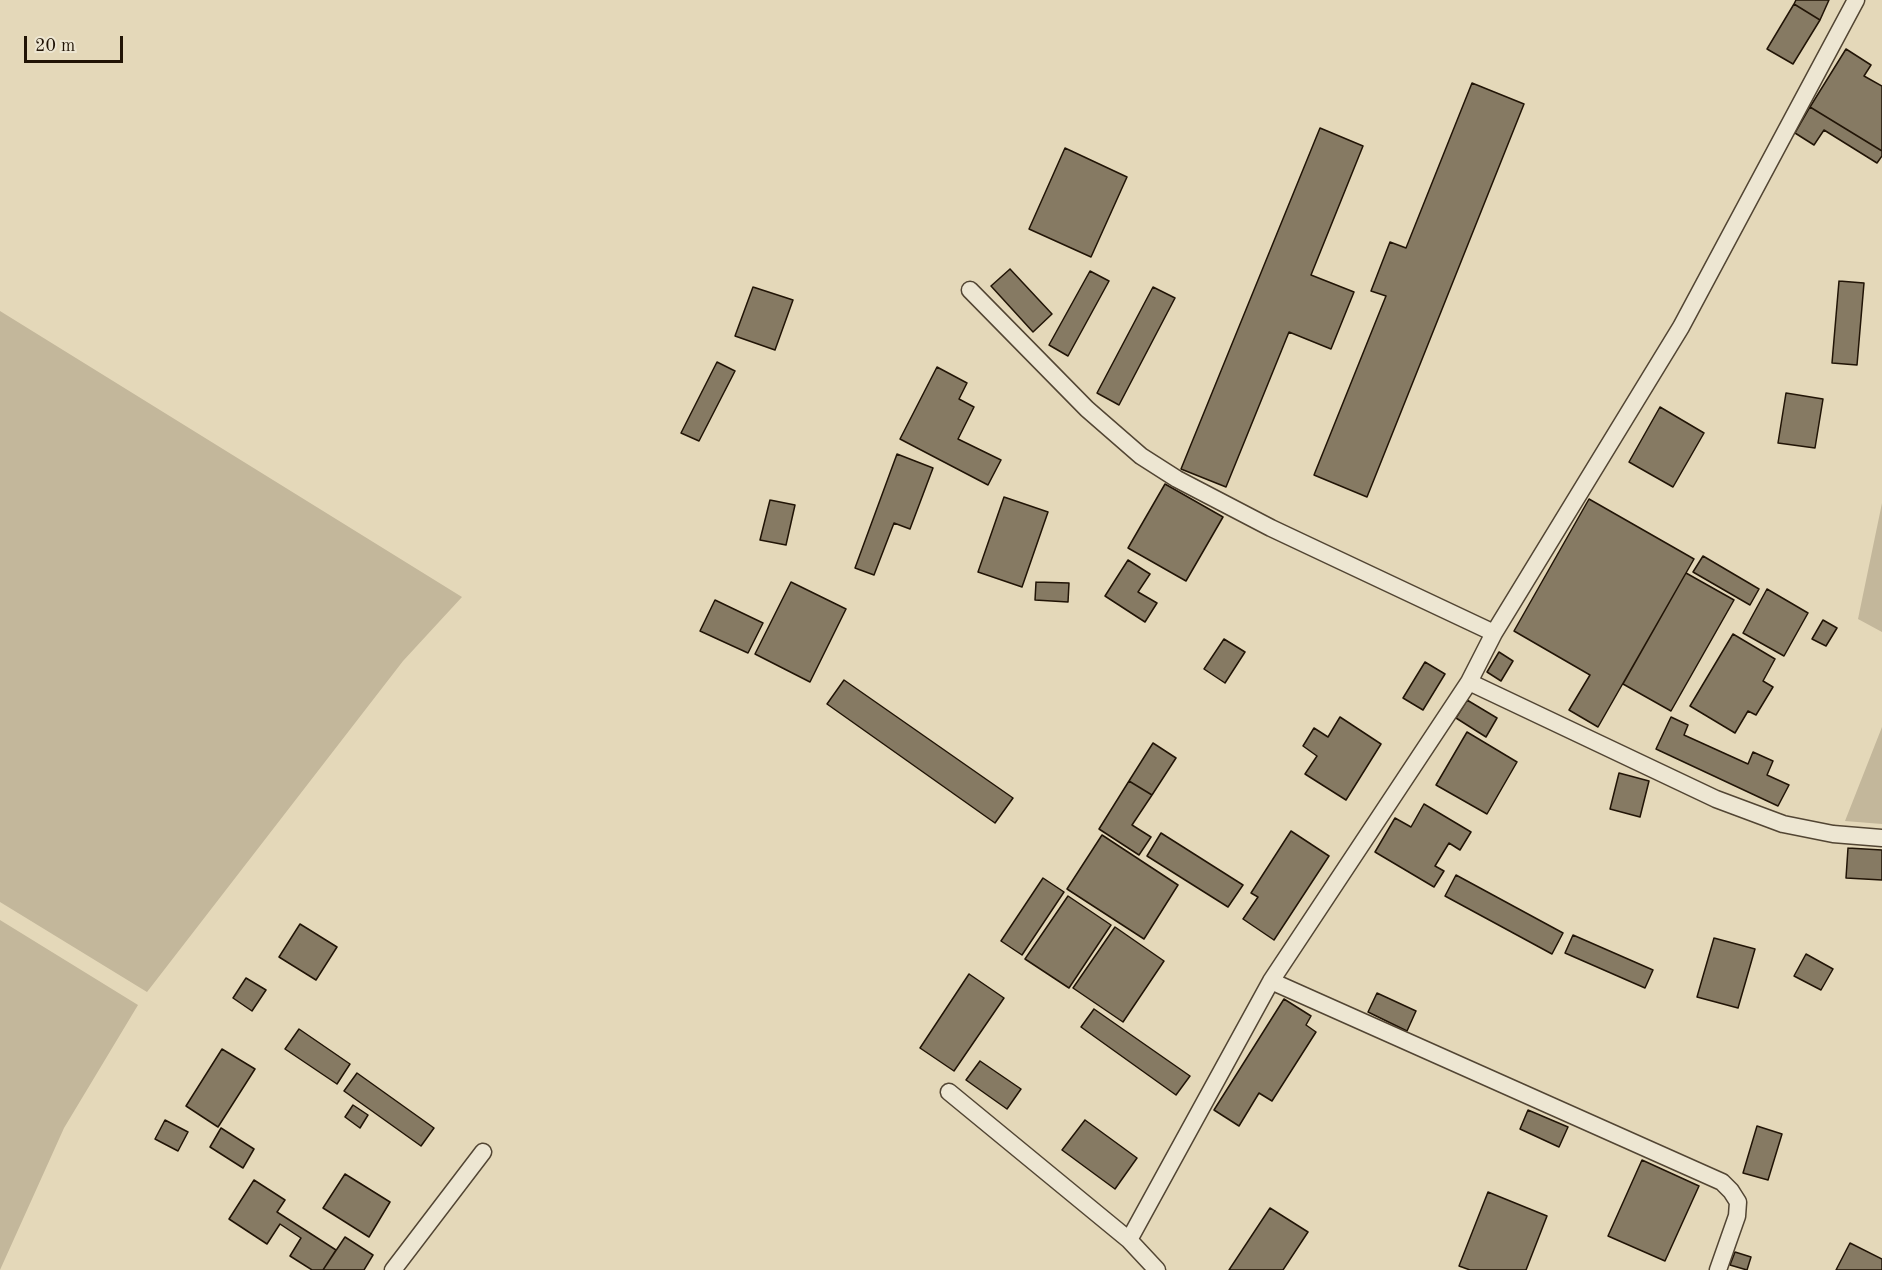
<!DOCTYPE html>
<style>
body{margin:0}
#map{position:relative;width:1882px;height:1270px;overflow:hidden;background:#e4d8b9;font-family:"Old Standard TT",serif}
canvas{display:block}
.scale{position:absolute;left:24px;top:36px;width:99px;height:27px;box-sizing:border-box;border:3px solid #211406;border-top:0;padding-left:8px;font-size:18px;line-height:21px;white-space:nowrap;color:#211406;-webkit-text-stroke:4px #ede6d2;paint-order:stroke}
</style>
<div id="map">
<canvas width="1882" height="1270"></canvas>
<div class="scale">20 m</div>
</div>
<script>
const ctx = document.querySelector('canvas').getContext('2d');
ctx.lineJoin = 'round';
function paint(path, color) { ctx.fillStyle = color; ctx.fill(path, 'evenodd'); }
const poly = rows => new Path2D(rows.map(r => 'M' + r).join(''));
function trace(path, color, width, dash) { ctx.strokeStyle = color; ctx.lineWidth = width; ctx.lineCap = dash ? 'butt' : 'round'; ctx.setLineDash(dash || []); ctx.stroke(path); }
const green = poly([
 [0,311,462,597,403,661,147,992,0,902],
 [1882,503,1882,632,1858,619],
 [1882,727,1882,824,1845,821],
 [0,920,138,1005,64,1128,0,1270]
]);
const building = poly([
 [1796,0,1829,0,1820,20,1794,4,1796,0],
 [1794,4,1820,20,1793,64,1767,49,1794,4],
 [1846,49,1871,65,1864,76,1882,86,1882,151,1810,107,1846,49],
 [1472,83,1524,104,1367,497,1314,475,1386,296,1371,291,1390,242,1406,248,1472,83],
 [1810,107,1882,151,1882,156,1877,163,1824,130,1814,145,1795,133,1810,107],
 [1320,128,1363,146,1311,275,1354,292,1331,349,1289,332,1226,487,1181,469,1320,128],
 [1065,148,1127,177,1091,257,1029,229,1065,148],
 [1010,269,1052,314,1033,332,991,286,1010,269],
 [1090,271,1109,281,1068,356,1049,345,1090,271],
 [1839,281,1864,283,1857,365,1832,363,1839,281],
 [753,287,793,300,775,350,735,336,753,287],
 [1153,287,1175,298,1119,405,1097,393,1153,287],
 [717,362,735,371,699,441,681,433,717,362],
 [937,367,967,383,959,399,974,407,958,439,1001,460,988,485,900,439,937,367],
 [1786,393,1823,399,1815,448,1778,443,1786,393],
 [1660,407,1704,433,1673,487,1629,462,1660,407],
 [897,454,933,468,910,529,894,523,874,575,855,568,897,454],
 [1165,484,1223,517,1186,581,1128,548,1165,484],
 [1004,497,1048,512,1022,587,978,572,1004,497],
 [1589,499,1694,559,1598,727,1569,710,1590,675,1514,631,1589,499],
 [770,500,795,505,786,545,760,540,770,500],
 [1703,556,1759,589,1750,605,1693,572,1703,556],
 [1128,560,1150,574,1138,592,1157,603,1145,622,1105,596,1128,560],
 [1686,573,1734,600,1671,711,1623,684,1686,573],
 [791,582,846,609,810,682,755,654,791,582],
 [1036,582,1069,583,1068,602,1035,600,1036,582],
 [1767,589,1808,613,1784,656,1743,633,1767,589],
 [715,600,763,623,748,653,700,631,715,600],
 [1823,620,1837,628,1826,646,1812,639,1823,620],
 [1733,634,1775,659,1763,681,1773,687,1756,715,1748,711,1735,733,1690,706,1733,634],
 [1224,639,1245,652,1225,683,1204,669,1224,639],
 [1499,652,1513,661,1501,681,1487,672,1499,652],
 [1425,662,1445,674,1423,710,1403,698,1425,662],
 [844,680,1013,798,995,823,827,704,844,680],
 [1467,700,1497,718,1486,737,1456,718,1467,700],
 [1340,717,1381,744,1346,800,1305,774,1317,756,1303,746,1314,728,1328,737,1340,717],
 [1671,717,1688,725,1684,735,1748,764,1753,752,1773,761,1767,775,1789,785,1778,806,1656,749,1671,717],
 [1467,732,1517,762,1487,814,1436,785,1467,732],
 [1153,743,1176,758,1152,795,1129,781,1153,743],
 [1619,773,1649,781,1640,817,1610,809,1619,773],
 [1129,781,1152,795,1132,825,1151,837,1139,855,1099,829,1129,781],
 [1424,804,1471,832,1460,850,1449,843,1435,866,1444,871,1434,887,1375,852,1395,818,1411,827,1424,804],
 [1291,831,1329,856,1274,940,1243,919,1258,897,1251,893,1291,831],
 [1161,833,1243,885,1228,907,1147,856,1161,833],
 [1102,835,1178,885,1144,939,1067,889,1102,835],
 [1848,848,1882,850,1882,880,1846,878,1848,848],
 [1456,875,1563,933,1552,954,1445,896,1456,875],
 [1043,878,1064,892,1022,955,1001,941,1043,878],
 [1068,896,1111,925,1069,988,1025,959,1068,896],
 [300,924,337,947,316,980,279,957,300,924],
 [1115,927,1164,961,1123,1022,1073,988,1115,927],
 [1573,935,1653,970,1645,988,1565,953,1573,935],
 [1714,938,1755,949,1738,1008,1697,997,1714,938],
 [1806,954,1833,969,1821,990,1794,976,1806,954],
 [969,974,1004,998,954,1071,920,1048,969,974],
 [246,978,266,990,252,1011,233,998,246,978],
 [1377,993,1416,1011,1407,1031,1368,1012,1377,993],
 [1284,999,1311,1016,1306,1025,1316,1032,1272,1101,1259,1093,1239,1126,1214,1110,1284,999],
 [1094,1009,1190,1076,1176,1095,1081,1027,1094,1009],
 [299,1029,350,1064,337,1084,285,1049,299,1029],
 [222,1049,255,1069,218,1127,186,1106,222,1049],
 [980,1061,1021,1089,1007,1109,966,1080,980,1061],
 [357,1073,434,1128,421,1146,344,1091,357,1073],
 [353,1105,368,1115,360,1128,345,1117,353,1105],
 [1528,1110,1568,1127,1559,1147,1520,1129,1528,1110],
 [165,1120,188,1132,178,1151,155,1139,165,1120],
 [1085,1120,1137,1158,1115,1189,1062,1150,1085,1120],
 [1757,1126,1782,1134,1768,1180,1743,1173,1757,1126],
 [221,1128,254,1149,243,1168,210,1147,221,1128],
 [1642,1160,1699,1186,1665,1261,1608,1236,1642,1160],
 [345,1174,390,1202,369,1237,323,1208,345,1174],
 [254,1180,285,1200,277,1212,336,1250,323,1270,312,1270,290,1256,301,1238,280,1224,267,1244,229,1219,254,1180],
 [1488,1192,1547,1216,1526,1270,1470,1270,1459,1266,1488,1192],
 [1270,1208,1308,1232,1283,1270,1229,1270,1270,1208],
 [345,1237,373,1255,364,1270,323,1270,345,1237],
 [1850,1243,1882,1259,1882,1270,1836,1270,1850,1243],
 [1735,1252,1751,1257,1747,1270,1730,1265,1735,1252]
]);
const lane = poly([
 [970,290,1087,409,1141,456,1177,479,1271,528,1494,633],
 [1469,682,1716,799,1783,824,1833,834,1882,838],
 [1271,981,1722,1182,1731,1191,1738,1202,1737,1216,1718,1270],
 [949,1092,1129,1240,1157,1270],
 [1129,1240,1271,981,1469,682,1494,633,1681,327,1856,0],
 [393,1270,483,1152]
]);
paint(green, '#c3b79b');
paint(building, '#867a63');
trace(building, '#211406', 1.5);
trace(lane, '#524533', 19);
trace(lane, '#ede6d2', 16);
</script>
